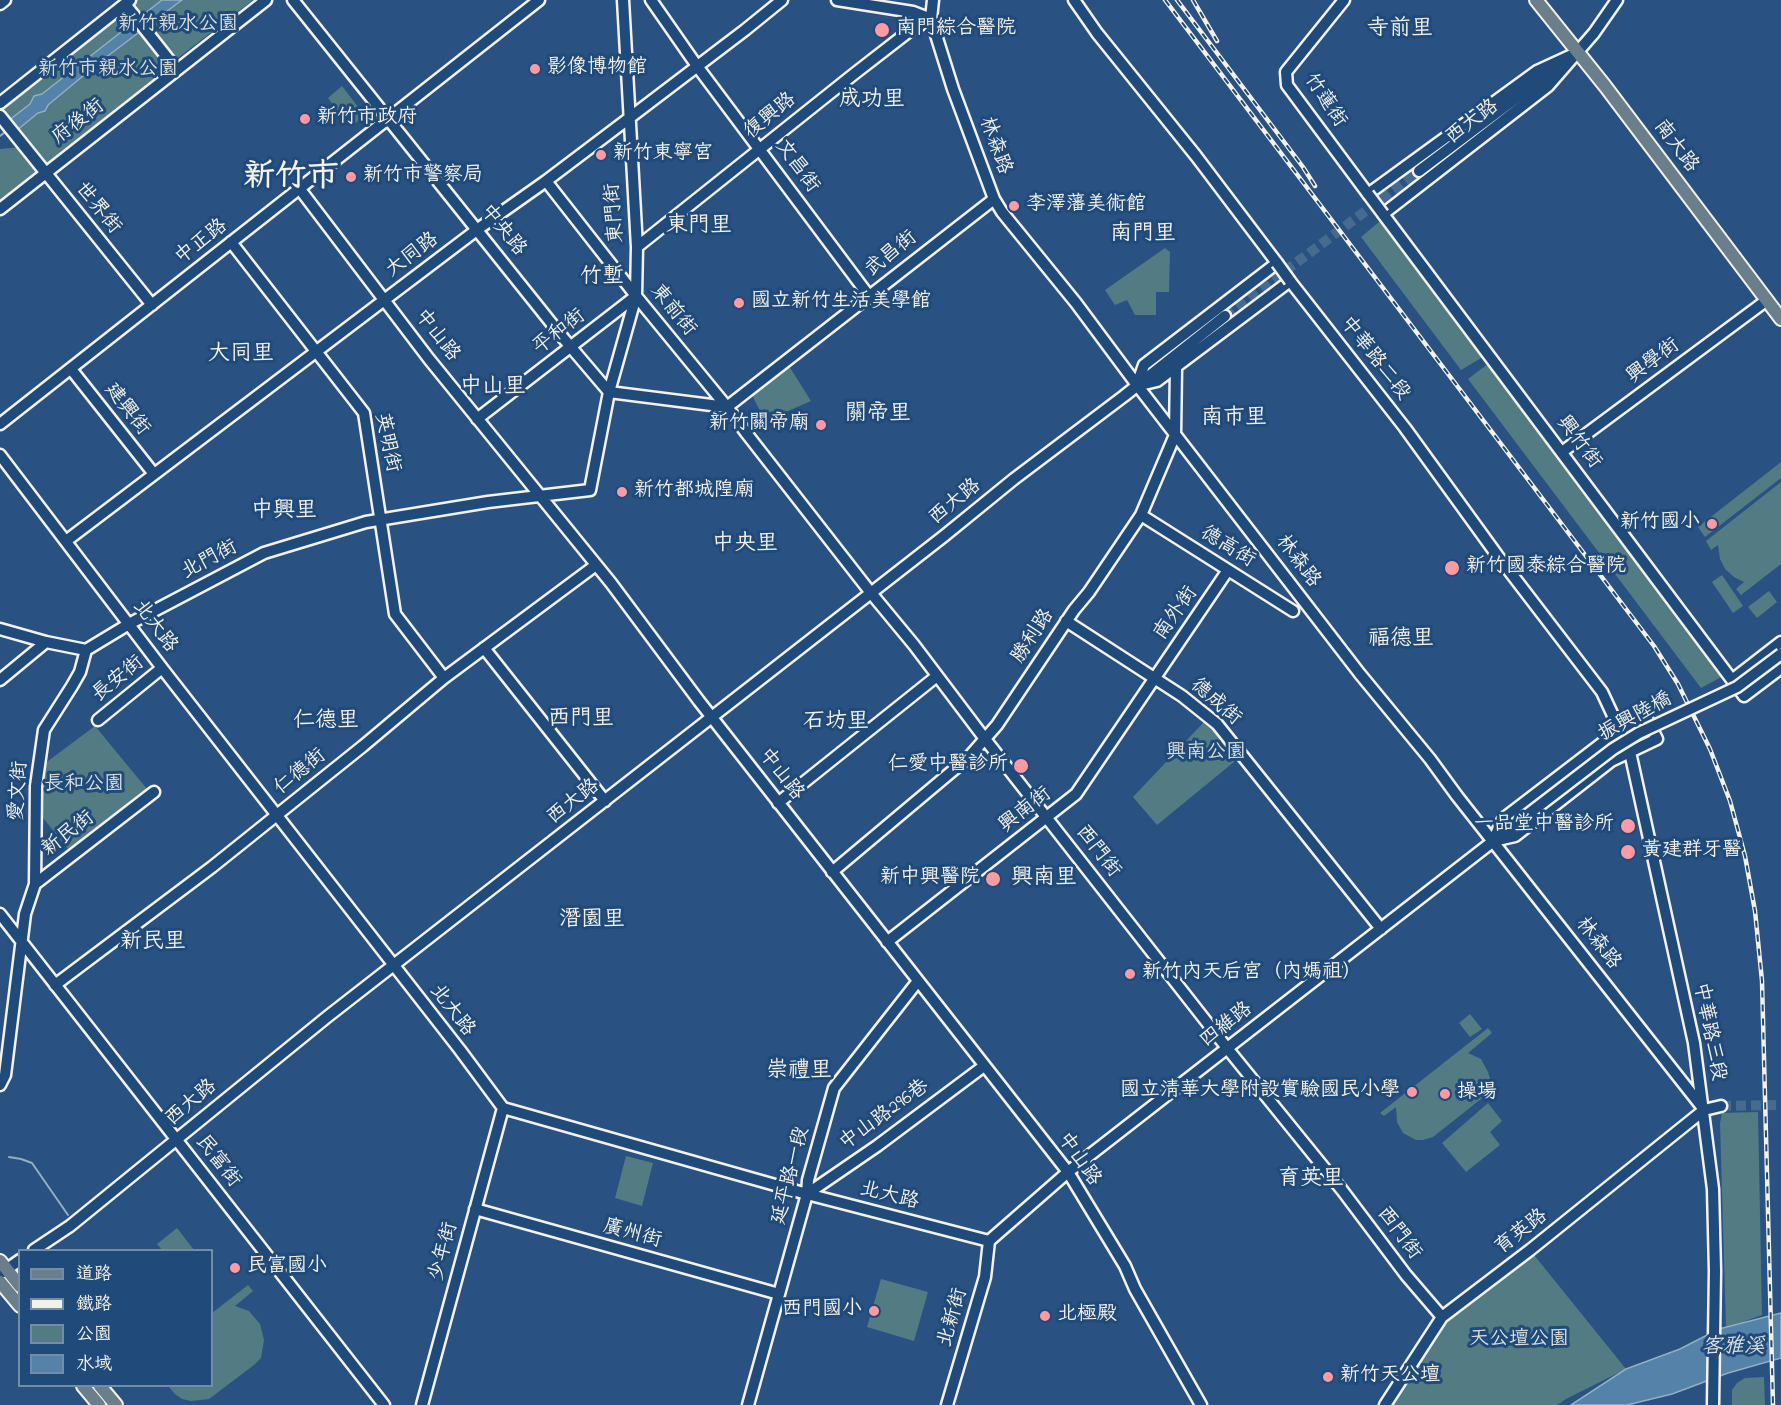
<!DOCTYPE html>
<meta charset="utf-8">
<style>
body{margin:0}
#map{position:relative;width:1781px;height:1405px;overflow:hidden;background:#295282;font-family:"Indie Flower","LXGW WenKai TC",sans-serif}
canvas{display:block}
.legend{position:absolute;left:18px;top:1249px;width:195px;height:138px;box-sizing:border-box;background:#1f4a7a;border:2px solid #748da6;margin:0;padding:8px 10px;list-style:none;font-size:18px;color:#f4f1e8}
.legend li{display:flex;align-items:center;gap:12px;height:30px}
.legend b{width:30px;border:2px solid #748da6}
</style>
<div id="map">
<canvas width="1781" height="1405"></canvas>
<ul class="legend">
<li><b style="height:8px;background:#6b7e8b"></b>道路</li>
<li><b style="height:8px;background:#f4f1e8"></b>鐵路</li>
<li><b style="height:16px;background:#527b83"></b>公園</li>
<li><b style="height:16px;background:#5482a9"></b>水域</li>
</ul>
</div>
<script>
const ctx = document.querySelector('canvas').getContext('2d');
ctx.lineJoin = 'round';
function paint(path, color) { ctx.fillStyle = color; ctx.fill(path, 'evenodd'); }
const poly = rows => new Path2D(rows.map(r => 'M' + r).join(''));
function trace(path, color, width, dash) { ctx.strokeStyle = color; ctx.lineWidth = width; ctx.lineCap = dash ? 'butt' : 'round'; ctx.setLineDash(dash || []); ctx.stroke(path); }
function drawText(font, color, halo, rows, align = 'center') {
  ctx.font = font + ' "Indie Flower","LXGW WenKai TC",sans-serif'; ctx.lineWidth = 6; ctx.setLineDash([]); ctx.textBaseline = 'middle'; ctx.strokeStyle = halo; ctx.fillStyle = color; for (const [text, x, y, turn = 0] of rows) {
    ctx.save(); ctx.translate(x, y); ctx.rotate((+turn || 0) * Math.PI / 180); ctx.textAlign = isNaN(turn) ? turn : align; if (halo) ctx.strokeText(text, 0, 0); ctx.fillText(text, 0, 0); ctx.restore();
  }
}
const green = poly([
 [130,0,253,0,174,61,126,3],
 [120,8,171,75,45,173,0,116,0,103],
 [342,86,365,116,350,127,328,98],
 [21,147,40,172,0,202,0,149],
 [1380,221,1483,357,1461,370,1361,237],
 [1165,248,1170,252,1169,292,1156,292,1156,315,1135,315,1127,300,1115,305,1105,290],
 [1489,363,1723,676,1701,688,1468,379],
 [789,366,811,401,765,421,752,395],
 [1781,462,1781,478,1705,537,1698,527],
 [1781,482,1781,564,1741,595,1736,589,1744,582,1734,577,1725,569,1720,559,1718,545,1711,550,1706,541],
 [1722,575,1743,606,1733,613,1712,582],
 [1769,591,1777,602,1757,618,1748,607],
 [1204,722,1212,725,1240,757,1157,825,1133,797],
 [95,726,147,789,69,850,39,813,44,764],
 [1470,1014,1482,1029,1470,1037,1459,1023],
 [1488,1028,1492,1033,1468,1053,1481,1059,1488,1072,1490,1079,1487,1092,1481,1099,1433,1137,1423,1140,1416,1140,1403,1133,1397,1122,1396,1107,1384,1116,1380,1113],
 [1488,1103,1502,1121,1490,1132,1500,1145,1466,1172,1442,1143],
 [1758,1112,1762,1315,1726,1328,1720,1123,1722,1113],
 [626,1156,653,1163,642,1206,615,1198],
 [177,1228,194,1250,162,1250,157,1244],
 [1530,1250,1626,1369,1566,1399,1557,1405,1386,1405,1442,1317],
 [881,1279,928,1292,914,1341,867,1327],
 [248,1285,253,1291,235,1306,249,1311,260,1324,264,1340,261,1358,254,1365,209,1399,191,1401,182,1399,175,1394,168,1386,212,1386,212,1313],
 [1764,1377,1765,1405,1732,1405,1732,1390,1737,1383,1745,1378]
]);
const water = poly([
 [162,0,182,0,101,61,48,105,45,111,38,113,16,131,8,121,30,104,34,96,42,94,162,0],
 [1781,1313,1781,1358,1728,1373,1672,1394,1627,1405,1571,1405,1626,1369,1680,1349,1719,1329,1781,1313]
]);
const stream = poly([
 [0,136,8,130],
 [9,1157,21,1159,32,1163,68,1215]
]);
const minorTunnel = poly([
 [1225,316,1419,171],
 [1721,1106,1781,1105]
]);
const minor = poly([
 [293,0,564,339,609,392,727,407],
 [651,0,697,66,869,296],
 [837,0,913,12,931,19],
 [933,0,931,19,953,89,994,199,1002,212,1076,303,1137,385,1360,674,1430,759,1457,796,1702,1107],
 [1074,0,1097,33,1196,156,1277,263,1144,365,1137,385],
 [1344,0,1286,72,1287,85,1368,194,1537,71,1574,54],
 [1617,0,1594,33,1548,86,1383,214,1744,696,1781,668],
 [0,4,5,0],
 [125,4,177,70],
 [0,103,130,0],
 [0,116,152,305],
 [1419,171,1560,65],
 [546,181,636,296,727,407,747,434,871,593,914,645,985,739,1227,1048,1342,1190,1406,1275,1442,1317],
 [299,188,429,359,611,583,699,701,1068,1172,1125,1266,1135,1289,1201,1405],
 [0,209,266,0],
 [231,242,364,413,395,614,444,678],
 [637,247,854,74,912,29,931,19],
 [71,369,154,474],
 [1140,385,1157,381,1290,281,1405,428,1497,555,1602,692,1630,752,1694,1043,1713,1189,1715,1271,1713,1405],
 [727,407,994,199],
 [477,419,636,296],
 [0,424,539,0],
 [1562,452,1767,300],
 [0,455,162,668,460,1050,503,1108,807,1194,989,1241],
 [1141,515,1293,611],
 [66,541,478,229,546,181,628,119,745,30,782,0],
 [1066,621,1182,696,1217,724,1381,929],
 [0,629,46,642,86,650,129,624,264,553,366,522,488,502,590,490,609,392,636,296,637,247,623,0],
 [484,648,605,801],
 [0,680,46,642],
 [1732,680,1781,642],
 [1646,717,1657,739,1611,761,1515,836,1493,841,1503,819,1614,734,1646,717],
 [98,720,162,668],
 [778,803,937,676],
 [832,872,969,757,997,725,1074,610,1089,592,1141,515,1175,435,1176,368],
 [35,884,154,792],
 [0,914,384,1405],
 [887,942,1076,794,1228,570],
 [55,985,212,867,363,746,444,678,596,565],
 [0,1085,5,1075,25,914,35,884,36,786,44,730,72,686,80,672,86,650],
 [807,1194,877,1146,984,1066],
 [475,1209,779,1294],
 [989,1241,1068,1172,1514,825],
 [34,1250,70,1226,327,1017,944,536,1014,479,1124,396,1225,316],
 [0,1274,20,1260],
 [422,1405,503,1108],
 [748,1405,807,1194,808,1180,834,1088,918,981],
 [947,1405,985,1277,989,1241],
 [1385,1405,1442,1317,1530,1250,1704,1110,1721,1106]
]);
const major = poly([
 [1536,0,1605,86,1781,319],
 [0,1261,20,1286],
 [0,1282,20,1306],
 [83,1386,99,1405],
 [100,1386,116,1405]
]);
const rail = poly([
 [1165,0,1654,646,1678,684,1710,749,1730,801,1745,856,1755,911,1762,981,1773,1405],
 [1177,0,1303,167,1315,186],
 [1193,0,1217,41]
]);
const minorBridge = poly([
 [1368,194,1383,214],
 [1277,263,1290,281],
 [1514,825,1613,749,1639,733,1737,687,1781,654]
]);
const markers = [
 [882,30,8,"#ff9aa2"],
 [535,69,6,"#ff9aa2"],
 [305,119,6,"#ff9aa2"],
 [601,155,6,"#ff9aa2"],
 [351,177,6,"#ff9aa2"],
 [1014,206,6,"#ff9aa2"],
 [739,303,6,"#ff9aa2"],
 [821,425,6,"#ff9aa2"],
 [622,492,6,"#ff9aa2"],
 [1712,524,6,"#ff9aa2"],
 [1452,568,8,"#ff9aa2"],
 [1021,766,8,"#ff9aa2"],
 [1628,826,8,"#ff9aa2"],
 [1628,852,8,"#ff9aa2"],
 [993,879,8,"#ff9aa2"],
 [1130,974,6,"#ff9aa2"],
 [1412,1092,6,"#ff9aa2"],
 [1445,1094,6,"#ff9aa2"],
 [235,1268,6,"#ff9aa2"],
 [874,1311,6,"#ff9aa2"],
 [1045,1316,6,"#ff9aa2"],
 [1328,1377,6,"#ff9aa2"]
];
const parkNames = [
 ["新竹親水公園",178,26],
 ["新竹市親水公園",108,71],
 ["興南公園",1206,754],
 ["長和公園",84,786],
 ["天公壇公園",1519,1341]
];
const poiNames = [
 ["南門綜合醫院",896,30],
 ["影像博物館",547,69],
 ["新竹市政府",317,119],
 ["新竹東寧宮",613,155],
 ["新竹市警察局",363,177],
 ["李澤藩美術館",1026,206],
 ["國立新竹生活美學館",751,303],
 ["新竹關帝廟",809,425,"right"],
 ["新竹都城隍廟",634,492],
 ["新竹國小",1700,524,"right"],
 ["新竹國泰綜合醫院",1466,568],
 ["仁愛中醫診所",1008,766,"right"],
 ["一品堂中醫診所",1614,826,"right"],
 ["黃建群牙醫",1642,852],
 ["新中興醫院",980,879,"right"],
 ["新竹內天后宮（內媽祖）",1142,974],
 ["國立清華大學附設實驗國民小學",1400,1092,"right"],
 ["操場",1457,1094],
 ["民富國小",247,1268],
 ["西門國小",862,1311,"right"],
 ["北極殿",1057,1316],
 ["新竹天公壇",1340,1377]
];
const streetNames = [
 ["竹蓮街",1324,101,56],
 ["復興路",771,117,-39],
 ["府後街",79,123,-38],
 ["西大路",1473,123,-37],
 ["林森路",994,146,70],
 ["南大路",1675,147,53],
 ["文昌街",796,167,54],
 ["世界街",97,209,51],
 ["東門街",616,213,-94],
 ["中央路",502,231,51],
 ["中正路",202,243,-38],
 ["武昌街",892,255,-39],
 ["大同路",413,256,-37],
 ["東前街",672,311,51],
 ["平和街",560,333,-38],
 ["中山路",436,336,52],
 ["中華路二段",1374,359,52],
 ["興學街",1654,362,-37],
 ["建興街",126,410,52],
 ["英明街",386,443,78],
 ["興竹街",1578,443,53],
 ["西大路",956,503,-39],
 ["德高街",1227,548,32],
 ["北門街",210,561,-28],
 ["林森路",1297,562,53],
 ["南外街",1177,614,-55],
 ["北大路",154,627,53],
 ["勝利路",1034,637,-57],
 ["長安街",119,680,-39],
 ["德成街",1215,703,41],
 ["振興陸橋",1636,718,-29],
 ["仁德街",301,773,-39],
 ["中山路",780,775,52],
 ["愛文街",20,791,-86],
 ["西大路",574,803,-38],
 ["興南街",1026,811,-38],
 ["新民街",69,835,-38],
 ["西門街",1097,852,52],
 ["林森路",1597,944,52],
 ["北大路",451,1011,52],
 ["四維路",1227,1026,-38],
 ["中華路三段",1708,1032,79],
 ["西大路",192,1104,-40],
 ["中山路296巷",885,1116,-36],
 ["中山路",1078,1160,55],
 ["民富街",217,1162,52],
 ["延平路一段",792,1176,-76],
 ["北大路",889,1197,14],
 ["育英路",1522,1233,-38],
 ["西門街",1398,1234,53],
 ["廣州街",632,1235,15],
 ["少年街",445,1252,-75],
 ["北新街",954,1318,-74]
];
const waterNames = [
 ["客雅溪",1733,1349]
];
const quarterNames = [
 ["寺前里",1400,30],
 ["成功里",872,101],
 ["東門里",699,227],
 ["南門里",1143,235],
 ["竹塹",602,278],
 ["大同里",241,355],
 ["中山里",493,388],
 ["關帝里",878,415],
 ["南市里",1234,419],
 ["中興里",284,512],
 ["中央里",745,545],
 ["福德里",1401,640],
 ["西門里",581,720],
 ["仁德里",326,722],
 ["石坊里",836,723],
 ["興南里",1044,879],
 ["潛園里",592,921],
 ["新民里",153,943],
 ["崇禮里",799,1072],
 ["育英里",1311,1180]
];
const townNames = [
 ["新竹市",291,180]
];
paint(green, '#527b83');
paint(water, '#5482a9');
trace(water, '#94aec2', 1.5);
trace(stream, '#94aec2', 2);
trace(minorTunnel, '#476a91', 10, [10, 5]);
trace(minor, '#f4f1e8', 15);
trace(major, '#f4f1e8', 16);
trace(minor, '#1f4a7a', 10);
trace(major, '#6b7e8b', 12);
trace(rail, '#f4f1e8', 4.5);
trace(rail, '#1f4a7a', 2, [7]);
trace(minorBridge, '#f4f1e8', 15, []);
trace(minorBridge, '#1f4a7a', 10);
for (const [x, y, r, color] of markers) { const dot = new Path2D(); dot.arc(x, y, r, 0, 2 * Math.PI); ctx.fillStyle = color; ctx.fill(dot); trace(dot, '#1f4a7a', 2); }
drawText('20px', '#dcdfd9', '#1f4a7a', parkNames);
drawText('20px', '#f4f1e8', '#1f4a7a', poiNames, 'left');
drawText('20px', '#f4f1e8', '#1f4a7a', streetNames);
drawText('italic 21px', '#dce0df', '#1f4a7a', waterNames);
drawText('22px', '#f4f1e8', '#1f4a7a', quarterNames);
drawText('bold 32px', '#f4f1e8', '#1f4a7a', townNames);
</script>
